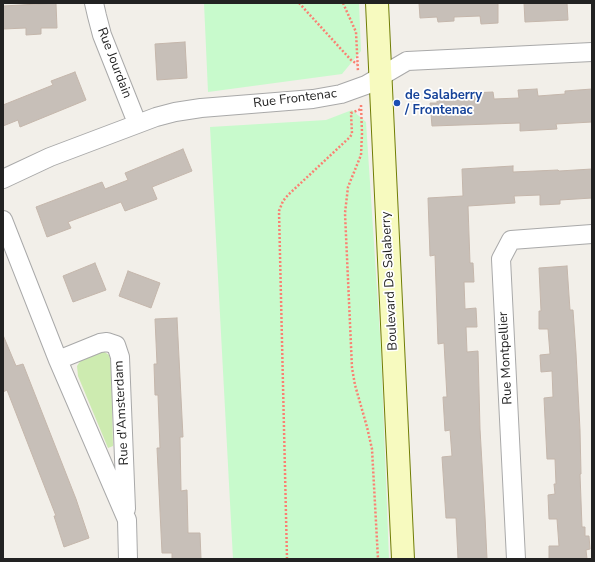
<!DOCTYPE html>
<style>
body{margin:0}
#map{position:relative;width:595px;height:562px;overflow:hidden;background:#f2efe9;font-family:"Nunito Sans",sans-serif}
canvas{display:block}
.frame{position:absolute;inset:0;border:4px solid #222;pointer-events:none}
</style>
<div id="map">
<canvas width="595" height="562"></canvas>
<div class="frame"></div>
</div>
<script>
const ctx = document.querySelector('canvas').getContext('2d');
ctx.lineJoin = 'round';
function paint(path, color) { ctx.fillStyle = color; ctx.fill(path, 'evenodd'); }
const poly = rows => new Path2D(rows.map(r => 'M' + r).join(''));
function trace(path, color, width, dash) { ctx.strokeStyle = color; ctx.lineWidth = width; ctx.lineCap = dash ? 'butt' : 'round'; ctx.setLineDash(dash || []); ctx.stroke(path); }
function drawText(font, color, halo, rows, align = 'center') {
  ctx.font = font + ' "Nunito Sans",sans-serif'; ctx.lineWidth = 3.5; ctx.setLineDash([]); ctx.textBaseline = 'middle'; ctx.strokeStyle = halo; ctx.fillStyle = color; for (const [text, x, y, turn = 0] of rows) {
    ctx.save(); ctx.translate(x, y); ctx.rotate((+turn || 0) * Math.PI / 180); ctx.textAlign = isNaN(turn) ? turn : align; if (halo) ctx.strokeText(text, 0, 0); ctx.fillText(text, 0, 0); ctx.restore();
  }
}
const grass = poly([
 [103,351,109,355,111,362,113,446,108,448,78,376,77,366,81,360]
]);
const park = poly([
 [204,3,359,3,361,51,342,74,208,92],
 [352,110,366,122,381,350,389,559,233,559,210,127,326,120]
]);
const building = poly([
 [56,3,57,28,41,28,41,34,26,35,26,28,3,29,3,6,56,3],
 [419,3,498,3,498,23,481,24,480,16,454,17,454,21,438,22,437,17,420,18,419,3],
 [524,3,567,3,568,20,525,22,524,3],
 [185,42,187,78,157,80,155,44,185,42],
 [75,72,86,100,20,127,18,120,3,126,3,105,53,85,51,81,75,72],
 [537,89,538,96,565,94,565,91,592,89,592,122,556,124,557,129,520,131,520,123,432,126,430,103,437,103,437,98,473,96,472,93,493,92,494,99,519,98,518,90,537,89],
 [183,149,192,171,152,187,157,199,125,211,121,202,68,222,71,228,47,237,36,207,102,182,105,189,128,180,125,173,183,149],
 [513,166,513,172,558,170,559,171,592,169,592,198,560,200,560,204,540,205,540,195,514,196,515,203,468,206,470,263,473,263,474,282,464,282,465,309,476,308,477,327,466,327,467,352,478,351,480,429,485,516,487,559,458,559,456,518,446,518,442,457,452,456,450,430,445,431,443,397,447,397,444,343,438,344,435,255,430,256,428,198,463,196,462,169,513,166],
 [95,263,106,290,73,302,63,276,95,263],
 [567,266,570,310,573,310,576,353,580,430,581,474,580,474,582,527,585,527,585,536,589,536,590,549,586,550,587,559,549,559,549,546,559,546,557,519,549,519,548,495,555,494,554,484,556,484,555,459,547,459,544,398,553,397,552,371,541,372,540,355,550,354,548,329,539,329,539,311,541,311,539,268,567,266],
 [128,271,160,283,151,308,119,296,128,271],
 [177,318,183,437,180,437,181,491,187,490,188,533,200,533,201,559,172,559,172,553,162,553,157,448,160,448,158,395,155,395,154,364,157,364,155,319,177,318],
 [3,335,16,366,23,364,76,499,89,538,64,547,54,516,56,516,7,390,3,392,3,335]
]);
const path = poly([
 [299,3,351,60,357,64],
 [343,3,356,32,358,72],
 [361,105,362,133,361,155,348,187,345,213,352,368,355,385,367,427,372,449,378,559],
 [287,559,279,211,283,201,288,195,350,137,352,134,351,113,361,109]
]);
const street = poly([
 [94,3,97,16,102,35,137,123],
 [3,179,50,157,156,117,175,112,201,108,313,99,341,94,366,85,407,61,592,52],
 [3,220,58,360,127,520,128,559],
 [58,360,100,343,107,342,116,345,120,357,126,509],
 [516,559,501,259,511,240,592,234]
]);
const secondary = poly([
 [377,3,403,559]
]);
const markers = [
 [397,103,4,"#1a4fb4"]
];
const streetNames = [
 ["Rue Jourdain",114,63,69],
 ["Rue Frontenac",295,99,-7],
 ["Boulevard De Salaberry",390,281,-93],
 ["Rue Montpellier",506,358,-93],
 ["Rue d'Amsterdam",122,413,-93]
];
const transitNames = [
 ["de Salaberry",405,96],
 ["/ Frontenac",405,111]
];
paint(grass, '#cdebb0');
paint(park, '#c8facc');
paint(building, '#c7bfb8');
trace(building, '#c4b6ab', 1);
trace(street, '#a9a9a9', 20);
trace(secondary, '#707d05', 24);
trace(path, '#fa8072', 2.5, [2, 2]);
trace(street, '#fff', 18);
trace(secondary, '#f7fabf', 22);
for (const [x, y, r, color] of markers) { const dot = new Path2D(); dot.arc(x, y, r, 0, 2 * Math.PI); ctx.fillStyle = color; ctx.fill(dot); trace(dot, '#fff', 1.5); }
drawText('13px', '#222', '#fff', streetNames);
drawText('bold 13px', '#164399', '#fff', transitNames, 'left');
</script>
